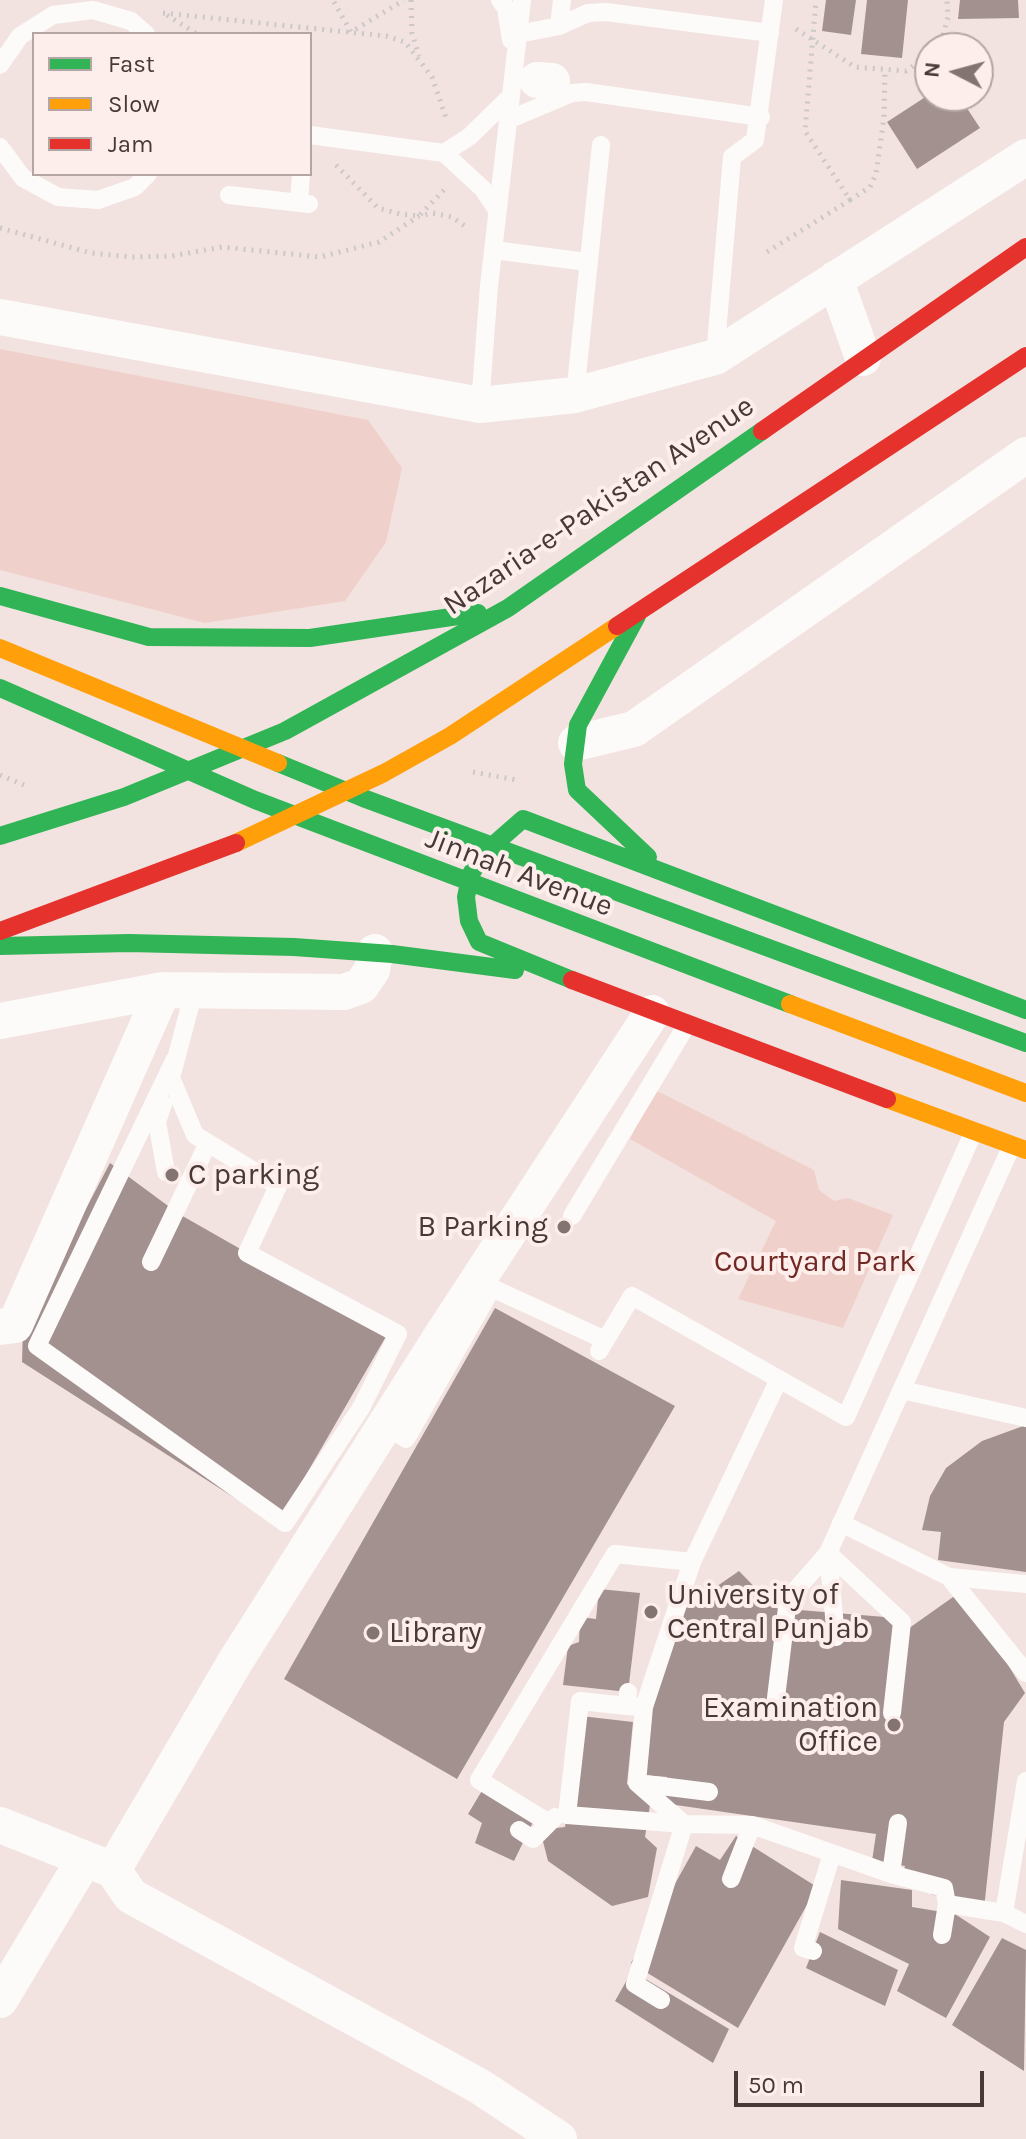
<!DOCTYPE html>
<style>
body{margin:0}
#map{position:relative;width:1026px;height:2139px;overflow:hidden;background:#f2e3e0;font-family:Karla,sans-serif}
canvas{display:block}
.legend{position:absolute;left:32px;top:32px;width:280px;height:144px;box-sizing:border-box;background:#fdeeec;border:2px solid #b4a6a4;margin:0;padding:10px 14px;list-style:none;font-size:24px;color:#473937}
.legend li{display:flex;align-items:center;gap:16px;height:40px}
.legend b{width:40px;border:2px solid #b4a6a4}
.north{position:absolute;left:914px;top:32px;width:80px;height:80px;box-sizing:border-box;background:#fdeeec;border:2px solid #b4a6a4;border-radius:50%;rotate:276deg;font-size:22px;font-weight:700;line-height:32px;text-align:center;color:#473937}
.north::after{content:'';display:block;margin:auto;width:28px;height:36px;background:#837472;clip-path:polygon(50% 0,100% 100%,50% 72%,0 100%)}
.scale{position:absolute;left:734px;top:2071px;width:250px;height:36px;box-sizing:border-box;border:4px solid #473937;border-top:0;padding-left:10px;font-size:24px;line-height:28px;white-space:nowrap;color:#473937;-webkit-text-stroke:6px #fdeeec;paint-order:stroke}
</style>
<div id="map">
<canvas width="1026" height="2139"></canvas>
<ul class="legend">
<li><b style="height:10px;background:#30b455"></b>Fast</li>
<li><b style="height:10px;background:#ff9f0a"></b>Slow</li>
<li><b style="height:10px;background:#e5322d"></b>Jam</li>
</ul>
<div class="north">N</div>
<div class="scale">50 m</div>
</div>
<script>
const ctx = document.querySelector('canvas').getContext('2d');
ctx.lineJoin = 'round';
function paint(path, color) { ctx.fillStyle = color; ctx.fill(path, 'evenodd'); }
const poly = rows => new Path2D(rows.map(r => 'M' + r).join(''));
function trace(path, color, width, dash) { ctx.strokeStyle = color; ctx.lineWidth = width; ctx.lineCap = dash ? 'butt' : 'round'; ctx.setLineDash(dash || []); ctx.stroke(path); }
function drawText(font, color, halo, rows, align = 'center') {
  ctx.font = font + ' Karla,sans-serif'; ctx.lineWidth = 8; ctx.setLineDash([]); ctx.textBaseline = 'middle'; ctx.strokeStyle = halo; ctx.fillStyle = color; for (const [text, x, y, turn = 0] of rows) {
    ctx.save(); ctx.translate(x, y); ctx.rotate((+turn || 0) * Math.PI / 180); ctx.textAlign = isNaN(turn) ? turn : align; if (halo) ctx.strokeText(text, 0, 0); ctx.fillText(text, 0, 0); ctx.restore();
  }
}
const green = poly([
 [0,349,368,420,402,468,386,542,345,601,205,623,0,570],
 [655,1090,814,1170,819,1190,834,1201,848,1198,893,1215,843,1328,738,1299,776,1221,630,1139]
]);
const building = poly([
 [826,0,856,0,851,35,822,31],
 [867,0,908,0,902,58,861,54],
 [960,0,1018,0,1019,18,958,19],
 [930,94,959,96,980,128,917,169,887,122],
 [110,1163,179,1214,388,1333,277,1525,22,1362,23,1328],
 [495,1308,675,1406,457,1779,284,1679],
 [1026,1425,1026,1572,938,1560,941,1532,922,1530,930,1496,946,1468,982,1441],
 [739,1571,775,1608,885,1617,905,1631,963,1590,1025,1693,1004,1722,984,1909,931,1894,935,1881,902,1877,905,1866,872,1861,876,1834,662,1803,667,1777,644,1775,653,1675,668,1620],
 [599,1589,640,1593,628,1692,563,1685,568,1646,579,1642,580,1617,596,1619],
 [581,1716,633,1722,627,1784,650,1805,645,1837,657,1848,648,1897,612,1906,548,1861,540,1830,565,1827],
 [483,1789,535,1818,514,1861,475,1843,482,1823,468,1814],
 [736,1836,817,1887,738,2028,631,1963,696,1846,720,1860],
 [841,1880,912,1890,912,1907,955,1914,990,1937,946,2018,897,1991,909,1964,838,1929],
 [820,1932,898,1970,885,2006,806,1968],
 [1002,1938,1026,1950,1024,2071,952,2025],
 [632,1971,729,2029,713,2063,615,2001]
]);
const path = poly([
 [411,0,412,33,419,56],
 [334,2,351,32,404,0],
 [163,13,386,36,405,42,432,77,447,121],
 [167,15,197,34],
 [796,29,855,67,906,71,930,54],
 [934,48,942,38,948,17,947,0],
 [336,165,378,208,400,214,419,216,447,187],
 [850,200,870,187,876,174,884,117,885,69],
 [0,228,91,253,131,257,172,256,222,247,320,257,379,242,419,216,433,213,452,217,469,229],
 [767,252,850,200,805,131,816,0],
 [473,772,517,780],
 [0,775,24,785]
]);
const lane = poly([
 [500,0,506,8,511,40],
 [559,26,562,0],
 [518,34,559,26,588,13,606,12,770,33],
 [0,65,20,36,53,15,93,10,131,21,146,34],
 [508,120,572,93,586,92,761,117],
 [310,135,444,153,483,189,497,210],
 [0,147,23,178,58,197,98,200,135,187,148,174],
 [444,153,469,137,511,96],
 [229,195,309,204],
 [299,202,301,174],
 [494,250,587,262],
 [715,357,732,157,755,140,774,0],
 [575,395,601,145],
 [480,405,489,286,522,0],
 [175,1059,37,1346,285,1523,361,1408,398,1334,247,1253,278,1186,195,1135,171,1078,194,991],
 [163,1104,157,1122,166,1172],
 [572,1216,686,1026],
 [151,1262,208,1143],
 [599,1351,632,1296,846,1417,974,1131],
 [902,1390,1026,1418],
 [381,1423,406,1439,492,1288,605,1340],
 [841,1523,949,1577,1026,1584],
 [828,1553,902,1622,892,1713],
 [828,1553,836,1637],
 [949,1577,1026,1673],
 [628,1692,627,1706,644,1707,637,1783],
 [627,1706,580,1701,567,1815,684,1824],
 [775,1706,788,1599,828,1553,1012,1145],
 [644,1707,692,1562],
 [1026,1781,1004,1913,1026,1924],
 [549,1823,479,1780,615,1554,692,1562,779,1379],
 [898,1823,891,1874,944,1888,947,1904],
 [684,1824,637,1783,709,1792],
 [519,1830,533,1839,555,1817],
 [731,1879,752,1825,891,1874],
 [942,1935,947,1904,1004,1913],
 [813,1951,803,1948,832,1854],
 [661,2000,635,1984,684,1824,752,1825]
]);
const street = poly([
 [537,80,552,81],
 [835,279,863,358],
 [0,317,480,405,575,395,715,357,1026,157],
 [576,743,634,729,1026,455],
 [0,1021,163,990,344,992,361,986,372,970,375,952],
 [0,1327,15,1325,163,990],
 [0,1825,113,1870,131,1896,479,2086,559,2139],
 [113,1870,235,1662,440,1338,652,1013],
 [0,2000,84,1860]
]);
const fast = poly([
 [0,596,149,637,310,638,478,613],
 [637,616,578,725,573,764,577,790,648,857],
 [0,688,255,800,790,1004],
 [278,763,363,798,1026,1043],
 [0,836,124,797,285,731,508,608,762,431],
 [0,946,129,943,294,947,392,954,515,970],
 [572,980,479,942,469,921,466,897,471,874,483,854,523,819,1026,1010]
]);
const slow = poly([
 [0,648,278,763],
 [236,843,384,773,450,736,617,626],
 [790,1004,1026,1093],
 [887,1099,1026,1150]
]);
const jam = poly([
 [762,431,1026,247],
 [617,626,1026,356],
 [0,931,236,843],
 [572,980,887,1099]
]);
const markers = [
 [172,1175,8,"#837472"],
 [564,1227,8,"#837472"],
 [651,1612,8,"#837472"],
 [373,1633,8,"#837472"],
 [894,1725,8,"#837472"]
];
const streetNames = [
 ["Nazaria-e-Pakistan Avenue",599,506,-34],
 ["Jinnah Avenue",519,873,21]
];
const poiNames = [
 ["C parking",188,1175],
 ["B Parking",548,1227,"right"],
 ["University of",667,1595],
 ["Central Punjab",667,1629],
 ["Library",389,1633],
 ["Examination",878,1708,"right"],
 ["Office",878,1742,"right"]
];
const parkNames = [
 ["Courtyard Park",815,1262]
];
paint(green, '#f0d0cb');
paint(building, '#a2918f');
trace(path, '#ccc8c7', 5, [2, 6]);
trace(lane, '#fdfbfa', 18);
trace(street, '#fdfbfa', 36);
trace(fast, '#30b455', 18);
trace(slow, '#ff9f0a', 18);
trace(jam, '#e5322d', 18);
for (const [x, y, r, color] of markers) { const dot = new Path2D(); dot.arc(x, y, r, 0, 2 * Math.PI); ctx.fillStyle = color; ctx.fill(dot); trace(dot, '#fdeeec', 3); }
drawText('30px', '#473937', '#fdeeec', streetNames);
drawText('30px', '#473937', '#fdeeec', poiNames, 'left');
drawText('30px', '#722923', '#fdeeec', parkNames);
</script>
